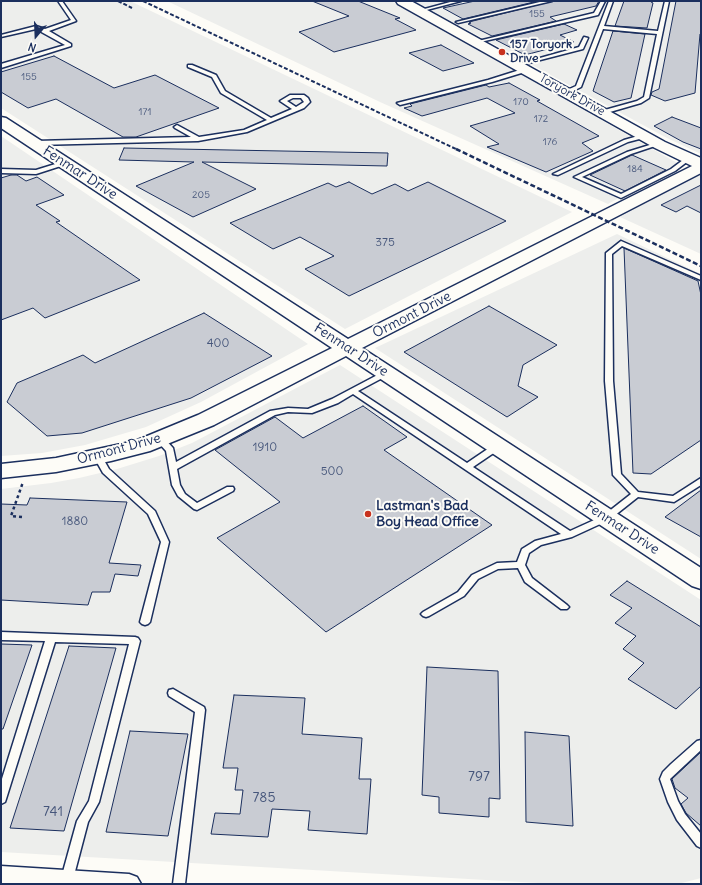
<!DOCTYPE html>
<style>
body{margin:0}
#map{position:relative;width:702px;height:885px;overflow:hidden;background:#fdfcf7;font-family:Delius,sans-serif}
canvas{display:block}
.frame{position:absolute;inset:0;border:2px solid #1b2f5e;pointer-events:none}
.north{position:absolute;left:16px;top:16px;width:40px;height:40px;-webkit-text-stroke:3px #fdfcf7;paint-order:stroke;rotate:199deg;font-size:11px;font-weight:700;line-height:16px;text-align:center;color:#1b2f5e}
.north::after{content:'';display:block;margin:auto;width:14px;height:18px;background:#1b2f5e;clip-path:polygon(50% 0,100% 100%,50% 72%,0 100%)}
</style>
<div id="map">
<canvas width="702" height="885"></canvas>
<div class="frame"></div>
<div class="north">N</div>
</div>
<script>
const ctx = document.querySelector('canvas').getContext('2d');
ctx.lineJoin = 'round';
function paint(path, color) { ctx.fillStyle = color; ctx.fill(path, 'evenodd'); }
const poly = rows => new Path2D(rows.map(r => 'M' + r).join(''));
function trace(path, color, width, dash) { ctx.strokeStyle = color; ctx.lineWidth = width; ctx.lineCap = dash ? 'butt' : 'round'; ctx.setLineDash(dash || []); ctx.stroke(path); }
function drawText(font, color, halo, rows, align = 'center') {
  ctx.font = font + ' Delius,sans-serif'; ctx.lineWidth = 4; ctx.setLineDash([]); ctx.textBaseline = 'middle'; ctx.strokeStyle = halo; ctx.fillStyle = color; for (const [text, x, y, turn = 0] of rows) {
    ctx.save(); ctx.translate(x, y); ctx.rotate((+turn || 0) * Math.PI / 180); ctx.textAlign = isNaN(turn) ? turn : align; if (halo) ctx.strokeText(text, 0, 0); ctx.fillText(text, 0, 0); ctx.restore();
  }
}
const built = poly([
 [1,1,130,1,572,212,345,329,1,108],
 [167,1,391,1,679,164,608,204,380,102],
 [414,1,701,1,701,154,667,138],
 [1,136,308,344,201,402,146,427,85,445,42,453,1,456],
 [697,175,701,176,701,254,620,217],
 [617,234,701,274,701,559,375,348],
 [340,365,701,600,701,878,678,884,555,884,1,852,1,489,51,483,79,478,117,469,159,456,192,443]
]);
const building = poly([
 [312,1,358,1,400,18,395,19,416,30,334,52,299,32,349,16,312,1],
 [475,1,538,1,463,19,443,8,475,1],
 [553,1,599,1,596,6,550,17,556,21,492,36,468,24,471,23,469,22,553,1],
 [624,1,651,1,651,2,653,3,647,28,615,26,624,1],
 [676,1,701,1,701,34,700,34,695,93,665,101,651,95,652,92,659,89,676,1],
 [564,24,577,30,560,35,574,42,525,55,496,40,564,24],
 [613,31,645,34,631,98,614,102,593,91,613,31],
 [441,45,474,63,443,71,409,53,441,45],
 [54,56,114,88,155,75,219,108,136,137,123,137,56,99,28,108,1,92,1,72,54,56],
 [509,83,540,100,537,101,599,136,582,143,593,151,546,172,487,147,499,144,470,126,515,113,487,98,422,116,404,108,412,106,410,104,486,85,489,87,509,83],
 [672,117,701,128,701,149,683,142,654,126,672,117],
 [124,148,388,153,387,166,202,162,256,189,193,217,136,186,194,162,119,160,124,148],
 [632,155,666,170,625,191,590,175,632,155],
 [11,175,17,175,26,181,37,177,64,195,36,205,60,221,56,222,140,280,45,318,33,308,1,320,1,178,11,175],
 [349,182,372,194,395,184,408,191,428,182,506,221,349,296,305,269,334,256,300,237,273,249,230,223,328,183,336,187,349,182],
 [701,185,701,213,687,206,676,212,661,205,701,185],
 [624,248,698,281,701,295,701,440,651,474,633,473,624,248],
 [489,306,557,345,523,365,518,386,538,397,507,417,404,352,489,306],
 [204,313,272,356,191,398,82,433,47,436,7,402,17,383,83,355,95,363,204,313],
 [363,406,407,437,384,450,492,525,326,632,217,538,280,502,215,450,275,417,303,438,363,406],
 [701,490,701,537,665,517,701,490],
 [30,498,127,502,109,563,141,565,138,576,115,574,110,592,92,592,88,605,1,600,1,504,27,505,30,498],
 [627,581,701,627,701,686,676,709,628,679,644,663,623,649,636,636,615,623,632,608,610,595,627,581],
 [1,644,32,645,3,729,1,729,1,644],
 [69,646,116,648,64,831,10,828,69,646],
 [427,667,498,671,500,799,489,798,489,817,439,813,439,797,422,795,427,667],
 [234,695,305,698,302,734,362,738,359,779,371,779,367,834,308,830,310,811,272,809,268,837,211,834,215,813,240,814,243,790,235,790,238,768,223,768,234,695],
 [130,731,188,734,168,836,106,832,130,731],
 [525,732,569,736,573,826,526,822,525,732],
 [701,752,701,826,686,813,681,804,688,798,675,788,672,779,701,752]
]);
const path = poly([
 [22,517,11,516,23,482]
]);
const lane = poly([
 [58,1,62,1,76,21,49,31,71,44,71,46,1,68,1,64,65,45,36,29,1,37,1,35,36,26,45,29,71,20,58,1],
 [454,1,461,1,419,12,417,11,454,1],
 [544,1,552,1,458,23,456,22,544,1],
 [601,1,605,1,598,15,476,43,474,42,594,13,601,1],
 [609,1,613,1,604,26,658,31,665,1,669,1,649,98,641,103,603,114,600,112,601,111,637,101,644,97,657,34,603,29,581,87,569,93,565,93,565,91,576,86,609,1],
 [584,37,588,38,583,49,517,66,515,65,579,47,584,37],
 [188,65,192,65,216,75,225,91,271,118,292,109,280,101,290,95,304,95,308,98,310,102,304,108,247,132,198,141,36,145,33,143,36,141,191,137,175,128,174,127,177,125,199,137,244,130,267,120,221,93,212,77,188,67,188,65],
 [293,98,301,98,304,102,296,107,287,101,293,98],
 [526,68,529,70,528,71,492,82,400,105,397,103,488,80,526,68],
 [645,134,647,135,647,137,628,142,558,175,553,174,624,140,645,134],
 [656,143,661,144,631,154,582,177,621,194,671,169,687,157,692,158,675,171,621,198,574,177,627,152,656,143],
 [65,161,67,162,67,164,36,174,1,173,1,169,36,170,65,161],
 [621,241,701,276,701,280,622,246,612,254,613,381,621,474,638,492,673,496,701,478,701,485,674,502,638,497,609,520,572,537,541,545,529,553,525,565,532,578,567,605,569,607,567,609,561,609,525,582,518,568,498,569,478,579,464,596,429,616,426,617,423,616,421,614,423,612,458,592,472,575,497,563,517,562,522,549,535,541,561,534,353,394,338,403,312,413,288,412,275,415,177,469,180,485,185,494,197,503,227,487,233,487,234,489,233,491,197,510,194,509,178,496,172,485,166,451,157,441,156,439,157,437,163,437,173,448,176,462,270,411,288,408,308,409,332,399,385,371,388,371,389,373,388,375,358,391,467,463,495,444,501,444,502,446,501,448,473,467,570,531,603,516,631,494,613,475,605,381,606,253,621,241],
 [98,454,101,455,109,469,155,511,169,542,150,622,148,624,145,625,142,624,140,622,161,542,148,514,103,473,94,457,98,454],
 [1,632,135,637,138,638,140,641,99,802,88,822,73,879,71,883,67,884,63,883,61,879,77,821,89,801,129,644,55,642,6,799,5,802,1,804,1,782,45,641,1,640,1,632],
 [173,689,204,707,205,710,185,884,173,884,195,712,169,696,168,693,169,690,173,689],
 [701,740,701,750,670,779,678,801,685,814,701,834,701,848,697,846,677,820,668,802,660,779,663,772,671,764,697,741,701,740]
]);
const street = poly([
 [1,866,129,874,137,877,141,884,1,884,1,866]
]);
const secondary = poly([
 [396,1,411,1,665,142,701,158,701,173,362,348,701,568,701,589,692,586,346,356,214,425,150,451,111,461,56,472,1,478,1,464,56,458,135,441,198,415,332,348,1,128,1,117,6,118,348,339,692,166,655,148,398,4,396,1]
]);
const railFar1 = poly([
 [118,1,132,8],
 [143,1,458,150]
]);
const rail = poly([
 [456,149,701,266]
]);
const markers = [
 [502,52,4,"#c8321e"],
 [368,514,4,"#c8321e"]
];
const farNumbernames = [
 ["155",537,14],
 ["155",29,77],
 ["170",521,102],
 ["171",145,112],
 ["172",541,119],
 ["176",550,142],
 ["184",635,169],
 ["205",201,195]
];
const farPoinames = [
 ["157 Toryork",510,45],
 ["Drive",510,59]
];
const farStreetnames = [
 ["Toryork Drive",572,95,29]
];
const numberNames = [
 ["375",385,243],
 ["400",218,344],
 ["1910",265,448],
 ["500",332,472],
 ["1880",75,522]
];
const streetNames = [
 ["Fenmar Drive",80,173,33],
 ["Ormont Drive",412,315,-27],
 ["Fenmar Drive",351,350,33],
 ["Ormont Drive",119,449,-15],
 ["Fenmar Drive",622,528,33]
];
const poiNames = [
 ["Lastman's Bad",376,506],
 ["Boy Head Office",376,522]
];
const nearNumbernames = [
 ["797",479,777],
 ["785",264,798],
 ["741",53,812]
];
paint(built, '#edeeec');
paint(building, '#c9ccd3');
trace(building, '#1b2f5e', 1);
trace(lane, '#1b2f5e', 3);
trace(street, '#1b2f5e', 3);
trace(secondary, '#1b2f5e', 3);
trace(path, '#1b2f5e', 2.5, [3, 3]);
paint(lane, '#fdfcf7');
paint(street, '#fdfcf7');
paint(secondary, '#fdfcf7');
trace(railFar1, '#1b2f5e', 2, [4, 2]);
trace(rail, '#1b2f5e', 2.5, [5, 2.5]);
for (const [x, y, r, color] of markers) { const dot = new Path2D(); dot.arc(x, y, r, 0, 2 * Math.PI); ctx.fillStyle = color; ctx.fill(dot); trace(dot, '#fdfcf7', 1.5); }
drawText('10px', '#46567b', null, farNumbernames);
drawText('bold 12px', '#1b2f5e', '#fdfcf7', farPoinames, 'left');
drawText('12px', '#1b2f5e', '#fdfcf7', farStreetnames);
drawText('12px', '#46567b', null, numberNames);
drawText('14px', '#1b2f5e', '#fdfcf7', streetNames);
drawText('bold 14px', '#1b2f5e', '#fdfcf7', poiNames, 'left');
drawText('14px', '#46567b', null, nearNumbernames);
</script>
